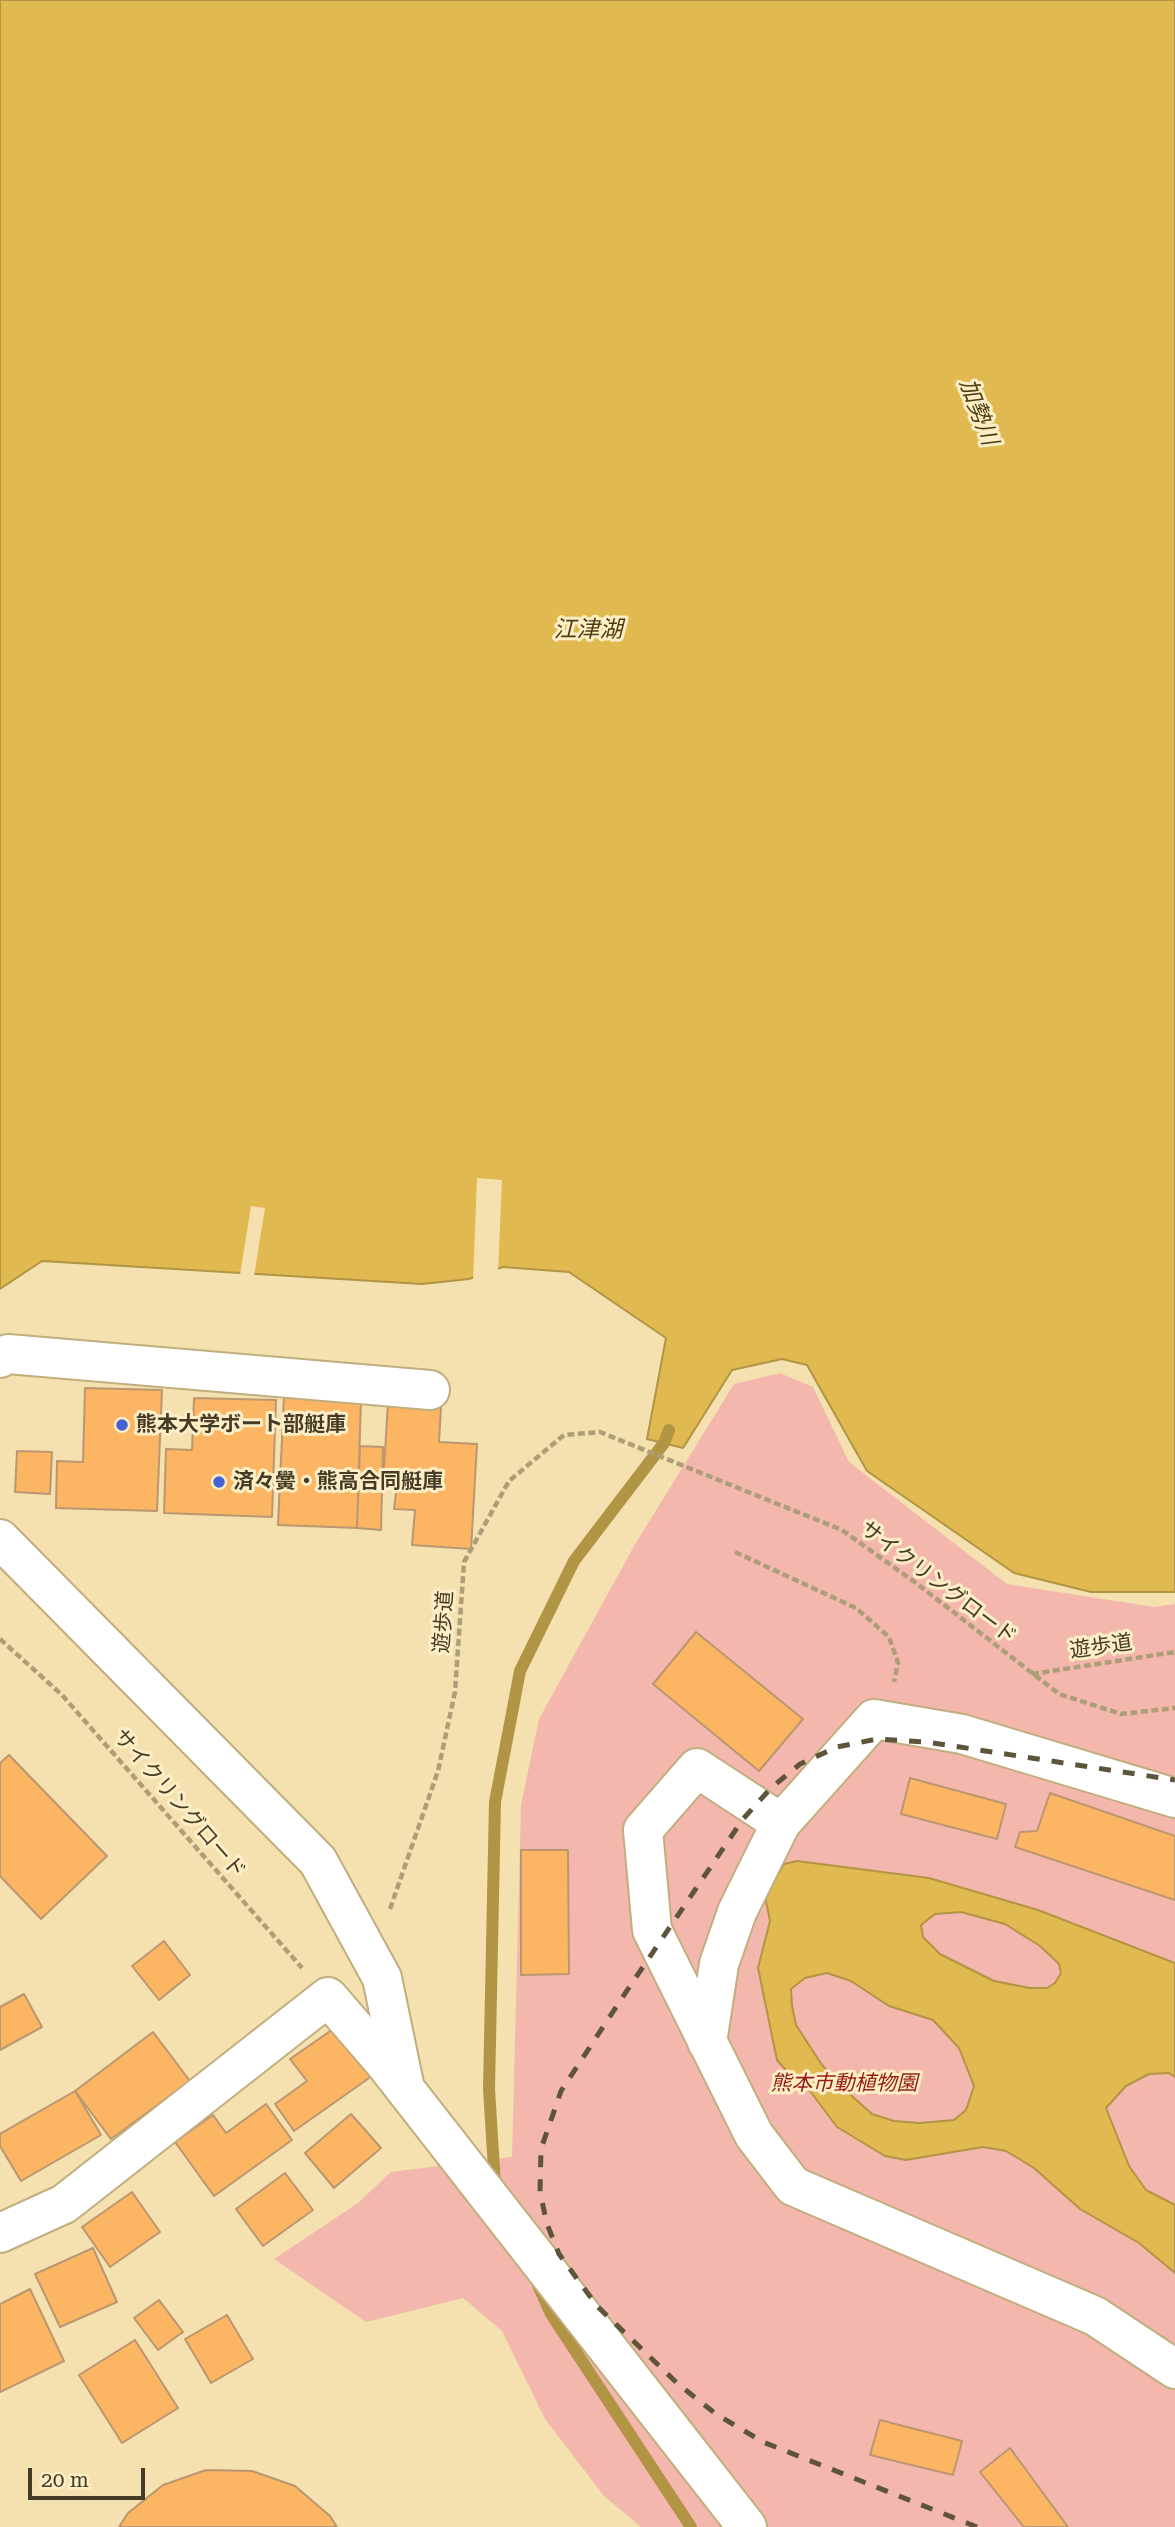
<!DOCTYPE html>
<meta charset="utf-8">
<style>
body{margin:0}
#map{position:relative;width:1175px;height:2527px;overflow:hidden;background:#f5e1af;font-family:"Roboto Serif",serif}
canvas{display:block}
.scale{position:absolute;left:28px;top:2468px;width:117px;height:32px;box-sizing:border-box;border:4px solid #443c27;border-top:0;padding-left:9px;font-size:21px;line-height:24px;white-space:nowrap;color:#443c27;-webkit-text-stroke:5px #feeec6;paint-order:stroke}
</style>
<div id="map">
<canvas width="1175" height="2527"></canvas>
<div class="scale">20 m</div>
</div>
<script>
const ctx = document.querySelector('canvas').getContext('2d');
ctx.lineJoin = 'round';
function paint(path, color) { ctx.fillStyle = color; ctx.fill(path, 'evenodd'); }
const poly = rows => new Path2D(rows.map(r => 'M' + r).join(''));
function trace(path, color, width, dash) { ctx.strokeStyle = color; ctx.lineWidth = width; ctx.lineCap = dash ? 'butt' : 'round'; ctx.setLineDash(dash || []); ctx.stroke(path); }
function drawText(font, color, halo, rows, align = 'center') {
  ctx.font = font + ' "Roboto Serif","Noto Sans JP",serif'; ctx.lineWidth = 6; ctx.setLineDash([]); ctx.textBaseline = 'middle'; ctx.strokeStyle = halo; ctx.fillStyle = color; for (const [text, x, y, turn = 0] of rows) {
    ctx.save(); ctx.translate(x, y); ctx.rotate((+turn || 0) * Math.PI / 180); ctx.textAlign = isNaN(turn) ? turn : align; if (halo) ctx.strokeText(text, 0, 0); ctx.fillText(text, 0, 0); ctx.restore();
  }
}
const green = poly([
 [780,1373,813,1387,849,1462,1007,1584,1154,1607,1175,1604,1175,2527,641,2527,604,2496,545,2419,502,2331,463,2298,366,2322,274,2259,358,2203,391,2172,512,2157,521,1805,539,1719,634,1546,734,1384]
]);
const water = poly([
 [0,0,1175,0,1175,1592,1091,1592,1014,1573,867,1471,807,1365,782,1359,732,1370,683,1448,647,1439,666,1338,569,1272,503,1267,469,1279,422,1284,42,1261,0,1289,0,0],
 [797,1861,929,1878,1038,1910,1175,1963,1175,2077,1169,2073,1149,2074,1126,2086,1106,2108,1129,2166,1146,2190,1175,2205,1175,2273,1139,2243,1080,2209,1034,2168,1006,2151,983,2147,906,2160,885,2156,837,2127,810,2091,792,2077,777,2060,758,1968,770,1921,765,1896,784,1864,797,1861],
 [961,1912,1005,1924,1040,1946,1059,1964,1061,1973,1055,1983,1047,1988,1030,1988,994,1981,940,1954,923,1937,921,1925,935,1914,961,1912],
 [827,1973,851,1981,889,2006,933,2020,959,2048,974,2086,966,2110,954,2120,920,2123,894,2121,872,2114,843,2088,822,2065,796,2025,792,2006,791,1989,805,1978,827,1973]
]);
const pier = poly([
 [477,1178,502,1180,498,1272,473,1281],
 [251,1206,265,1208,254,1276,240,1275]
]);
const stream = poly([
 [495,2185,489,2089,495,1802,520,1671,574,1561,664,1443,669,1430],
 [538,2285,551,2314,691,2527]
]);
const building = poly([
 [85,1388,162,1390,157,1511,56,1508,57,1461,83,1462,85,1388],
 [284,1395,361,1399,357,1528,278,1525,284,1395],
 [194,1398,276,1400,272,1517,164,1513,166,1449,192,1450,194,1398],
 [388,1403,441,1407,439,1442,477,1444,471,1549,412,1545,415,1510,394,1509,397,1485,383,1484,388,1403],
 [360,1446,383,1447,381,1530,357,1528,360,1446],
 [17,1451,52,1452,50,1494,15,1492,17,1451],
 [696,1632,803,1719,759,1771,653,1684,696,1632],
 [9,1755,107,1856,41,1919,0,1876,0,1763,9,1755],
 [910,1778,1006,1804,997,1839,901,1814,910,1778],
 [1050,1793,1175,1836,1175,1900,1015,1847,1020,1832,1037,1831,1050,1793],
 [521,1850,568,1850,569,1974,521,1975,521,1850],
 [164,1941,190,1975,159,2000,132,1966,164,1941],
 [24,1994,42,2027,0,2050,0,2007,24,1994],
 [336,2027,372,2076,294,2131,275,2104,307,2081,290,2059,336,2027],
 [153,2032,190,2081,111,2139,75,2091,153,2032],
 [75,2091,101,2135,21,2181,0,2146,0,2134,75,2091],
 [266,2104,292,2140,214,2196,175,2142,213,2115,226,2133,266,2104],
 [351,2114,381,2148,334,2188,305,2153,351,2114],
 [285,2173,313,2210,263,2246,236,2209,285,2173],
 [132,2192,160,2232,110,2267,82,2227,132,2192],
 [93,2248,117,2302,60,2327,35,2274,93,2248],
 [30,2289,64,2361,0,2392,0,2304,30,2289],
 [159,2300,183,2332,158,2350,134,2318,159,2300],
 [227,2315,253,2359,211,2383,185,2339,227,2315],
 [135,2340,178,2408,122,2443,79,2375,135,2340],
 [880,2420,962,2441,953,2475,870,2455,880,2420],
 [1010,2448,1068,2527,1024,2527,980,2472,1010,2448],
 [206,2470,252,2471,295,2486,330,2516,337,2527,119,2527,128,2513,163,2485,206,2470]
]);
const path = poly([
 [735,1552,856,1608,889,1637,898,1663,894,1682],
 [0,1639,62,1695,302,1968],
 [1032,1674,1175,1652],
 [390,1909,438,1771,455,1692,464,1562,509,1481,564,1435,600,1432,842,1530,916,1583,1059,1694,1121,1714,1175,1708]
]);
const minor = poly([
 [0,1358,8,1354,430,1390],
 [0,1539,318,1861,382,1978,404,2084],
 [781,1823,697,1768,643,1830,652,1930,754,2135,793,2186,1095,2316,1175,2369],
 [707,2042,719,1964,737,1912,781,1823,874,1719,962,1734,1175,1798],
 [0,2233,64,2204,328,1997,384,2062,747,2527]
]);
const rail = poly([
 [977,2527,763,2442,716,2414,678,2384,597,2306,559,2254,547,2224,540,2192,541,2149,561,2091,626,1992,743,1819,771,1788,800,1764,837,1747,877,1739,927,1742,1175,1780]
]);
const markers = [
 [122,1425,7,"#4462d5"],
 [219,1482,7,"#4462d5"]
];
const poiNames = [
 ["熊本大学ボート部艇庫",136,1425],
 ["済々黌・熊高合同艇庫",233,1482]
];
const streetNames = [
 ["サイクリングロード",938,1583,37],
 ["遊歩道",444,1622,-86],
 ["遊歩道",1101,1647,-8],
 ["サイクリングロード",179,1804,49]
];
const parkNames = [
 ["熊本市動植物園",844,2084]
];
const waterNames = [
 ["加勢川",978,412,69],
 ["江津湖",588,630]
];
paint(green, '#f4b7ae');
paint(water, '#e0b951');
trace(water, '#b19444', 2);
paint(pier, '#f5e1af');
trace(stream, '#b19444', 12);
paint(building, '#fcb562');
trace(building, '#ba9770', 2);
trace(minor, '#c1ae7e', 42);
trace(path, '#ad9e78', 4.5, [7, 3.5]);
trace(minor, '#fff', 38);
trace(rail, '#5e543b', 5, [12, 12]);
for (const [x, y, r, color] of markers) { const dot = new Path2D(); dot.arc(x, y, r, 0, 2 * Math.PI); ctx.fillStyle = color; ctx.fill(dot); trace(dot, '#feeec6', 2.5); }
drawText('bold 21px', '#443c27', '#feeec6', poiNames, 'left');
drawText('21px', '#443c27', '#feeec6', streetNames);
drawText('italic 21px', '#961b15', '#feeec6', parkNames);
drawText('italic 23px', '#4d3d12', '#feeec6', waterNames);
</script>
